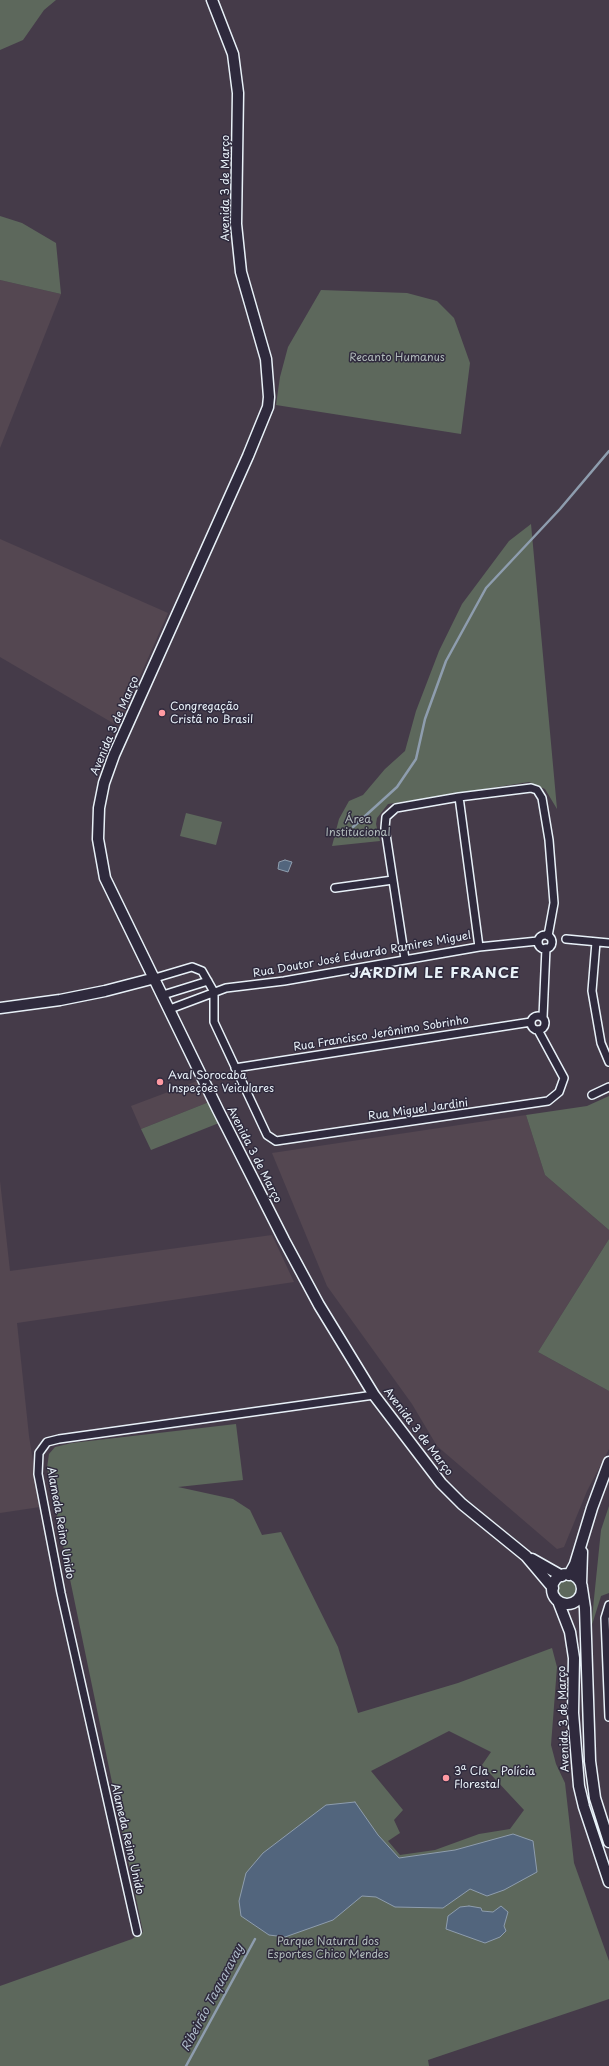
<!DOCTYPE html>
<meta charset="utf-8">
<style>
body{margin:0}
canvas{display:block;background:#453b49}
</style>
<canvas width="609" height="2066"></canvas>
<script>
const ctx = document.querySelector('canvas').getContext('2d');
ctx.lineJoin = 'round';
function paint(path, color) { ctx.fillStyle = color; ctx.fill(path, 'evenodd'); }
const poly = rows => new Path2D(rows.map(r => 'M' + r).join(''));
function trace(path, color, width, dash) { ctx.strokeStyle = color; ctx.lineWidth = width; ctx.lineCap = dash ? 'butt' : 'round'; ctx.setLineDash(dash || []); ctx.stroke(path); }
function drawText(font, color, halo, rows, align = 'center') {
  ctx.font = font + ' "Playpen Sans",sans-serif'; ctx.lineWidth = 3; ctx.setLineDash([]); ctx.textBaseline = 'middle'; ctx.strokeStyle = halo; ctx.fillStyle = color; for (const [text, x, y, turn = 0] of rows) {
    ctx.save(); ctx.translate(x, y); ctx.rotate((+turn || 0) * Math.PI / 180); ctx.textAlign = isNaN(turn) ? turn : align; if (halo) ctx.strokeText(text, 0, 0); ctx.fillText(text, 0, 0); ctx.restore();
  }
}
const built = poly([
 [0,280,61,294,0,448],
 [0,539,168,613,118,726,0,657],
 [200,1080,209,1102,141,1129,131,1106],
 [526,1115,545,1175,609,1230,609,1239,538,1352,609,1391,609,1449,587,1491,564,1547,557,1549,437,1446,412,1404,327,1286,272,1153],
 [0,1181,10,1271,272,1235,294,1282,17,1323,29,1436,40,1507,0,1513]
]);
const green = poly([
 [0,0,56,0,44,10,23,40,0,50],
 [0,216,22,223,56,243,61,294,0,280],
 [321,290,407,293,437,301,454,318,470,363,461,434,276,405,280,377,288,347],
 [531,524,557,809,545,789,529,782,388,804,377,818,376,824,380,841,332,846,339,819,349,801,363,795,385,769,405,751,416,711,439,651,462,604,509,541],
 [186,813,222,822,216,845,180,836],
 [609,1096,609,1230,545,1175,526,1115,587,1106],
 [209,1102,219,1123,151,1150,141,1129],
 [609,1239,609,1391,538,1352],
 [236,1424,243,1480,178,1487,233,1499,250,1510,262,1535,281,1532,338,1647,358,1713,458,1683,552,1648,557,1667,551,1745,556,1764,565,1783,574,1863,609,1961,609,1999,428,2060,429,2066,0,2066,0,1986,132,1939,143,1932,47,1468,49,1454,55,1447,72,1443],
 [449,1731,491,1752,482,1765,524,1810,510,1829,479,1834,435,1850,400,1855,388,1841,400,1833,394,1820,403,1810,371,1771],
 [609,1506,609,1593,601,1596,591,1628,601,1530],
 '557 1590a10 10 0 1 1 20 0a10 10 0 1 1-20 0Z'
]);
const water = poly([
 [285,860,292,862,288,872,278,869,279,862,285,860],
 [355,1802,378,1835,399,1858,455,1850,513,1834,533,1841,537,1872,504,1890,487,1896,470,1889,443,1908,395,1907,376,1897,362,1896,333,1920,285,1937,269,1935,241,1916,239,1901,246,1873,263,1853,326,1805,355,1802],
 [469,1906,481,1908,482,1911,493,1912,501,1906,508,1912,504,1926,506,1931,500,1937,485,1943,446,1929,448,1916,460,1907,469,1906]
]);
const stream = poly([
 [353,827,397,787,416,759,425,719,446,661,486,588,560,509,609,451],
 [186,2066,255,1939]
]);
const street = poly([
 [459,797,479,947],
 [335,888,393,880],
 '538 942a7 7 0 1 1 14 0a7 7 0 1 1-14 0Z',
 [566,939,609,943],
 [596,942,592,991,601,1043,609,1062],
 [405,959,385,828,386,817,396,808,459,797,531,788,537,790,542,798,549,840,554,903,548,936],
 [155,978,192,967,202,971,214,992,214,1022,267,1135,276,1141,548,1101,559,1092,564,1078,538,1030],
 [163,995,208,981],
 [170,1009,226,988,284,981,479,947,538,941],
 '531 1023a7 7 0 1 1 14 0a7 7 0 1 1-14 0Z',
 [543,1017,546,948],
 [235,1068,531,1022],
 [592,1095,609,1087],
 [609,1605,605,1618,609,1717],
 [137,1932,61,1593,38,1474,39,1453,47,1442,59,1439,374,1395]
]);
const secondary = poly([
 [212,0,233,54,238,93,236,224,241,272,266,359,269,397,268,407,248,456,114,755,104,783,99,808,98,839,105,878,218,1110,284,1240,319,1305,374,1395,441,1483,462,1504,526,1556,553,1588],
 [0,1008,60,1000,105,991,155,978],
 [532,1559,562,1576],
 '552 1589a15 15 0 1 1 30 0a15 15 0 1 1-30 0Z',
 [569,1575,575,1564,592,1508,609,1462],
 [581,1584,582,1552],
 [582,1588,585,1608,590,1761,595,1798,609,1842],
 [558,1601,570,1632,574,1658,573,1713,579,1786,584,1807,609,1882]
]);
const markers = [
 [162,713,4,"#ff9aa2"],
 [160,1082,4,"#ff9aa2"],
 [446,1778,4,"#ff9aa2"]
];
const streetNames = [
 ["Avenida 3 de Março",226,188,-90],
 ["Avenida 3 de Março",115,726,-67],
 ["Rua Doutor José Eduardo Ramires Miguel",362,955,-10],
 ["Rua Francisco Jerônimo Sobrinho",381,1034,-9],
 ["Rua Miguel Jardini",418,1110,-8],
 ["Avenida 3 de Março",254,1155,63],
 ["Avenida 3 de Março",418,1432,53],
 ["Alameda Reino Unido",60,1523,80],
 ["Avenida 3 de Março",564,1719,-92],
 ["Alameda Reino Unido",127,1839,77]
];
const parkNames = [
 ["Recanto Humanus",397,358],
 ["Área",358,820],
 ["Institucional",358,833],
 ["Parque Natural dos",328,1942],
 ["Esportes Chico Mendes",328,1955]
];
const poiNames = [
 ["Congregação",170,707],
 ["Cristã no Brasil",170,720],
 ["Aval Sorocaba",168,1076],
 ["Inspeções Veiculares",168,1089],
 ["3ª CIa - Polícia",454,1772],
 ["Florestal",454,1785]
];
const waterNames = [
 ["Ribeirão Taquaravay",213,1998,-62]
];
const districtNames = [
 ["JARDIM LE FRANCE",435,974]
];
paint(built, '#544751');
paint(green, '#5d685c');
paint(water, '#52657d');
trace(water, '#8e9dae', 1);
trace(stream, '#8e9dae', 2.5);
trace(street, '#e8f1f8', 10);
trace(secondary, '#e8f1f8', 13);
trace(street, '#2f2a3d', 7);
trace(secondary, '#2f2a3d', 10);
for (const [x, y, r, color] of markers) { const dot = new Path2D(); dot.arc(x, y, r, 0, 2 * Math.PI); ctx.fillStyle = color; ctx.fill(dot); trace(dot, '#2f2a3d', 1.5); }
drawText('11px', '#e8f1f8', '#2f2a3d', streetNames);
drawText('11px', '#b0baba', '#2f2a3d', parkNames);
drawText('11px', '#e8f1f8', '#2f2a3d', poiNames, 'left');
drawText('italic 12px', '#acb9c7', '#2f2a3d', waterNames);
ctx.letterSpacing = '1px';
drawText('bold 15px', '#e8f1f8', '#2f2a3d', districtNames);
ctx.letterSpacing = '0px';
</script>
